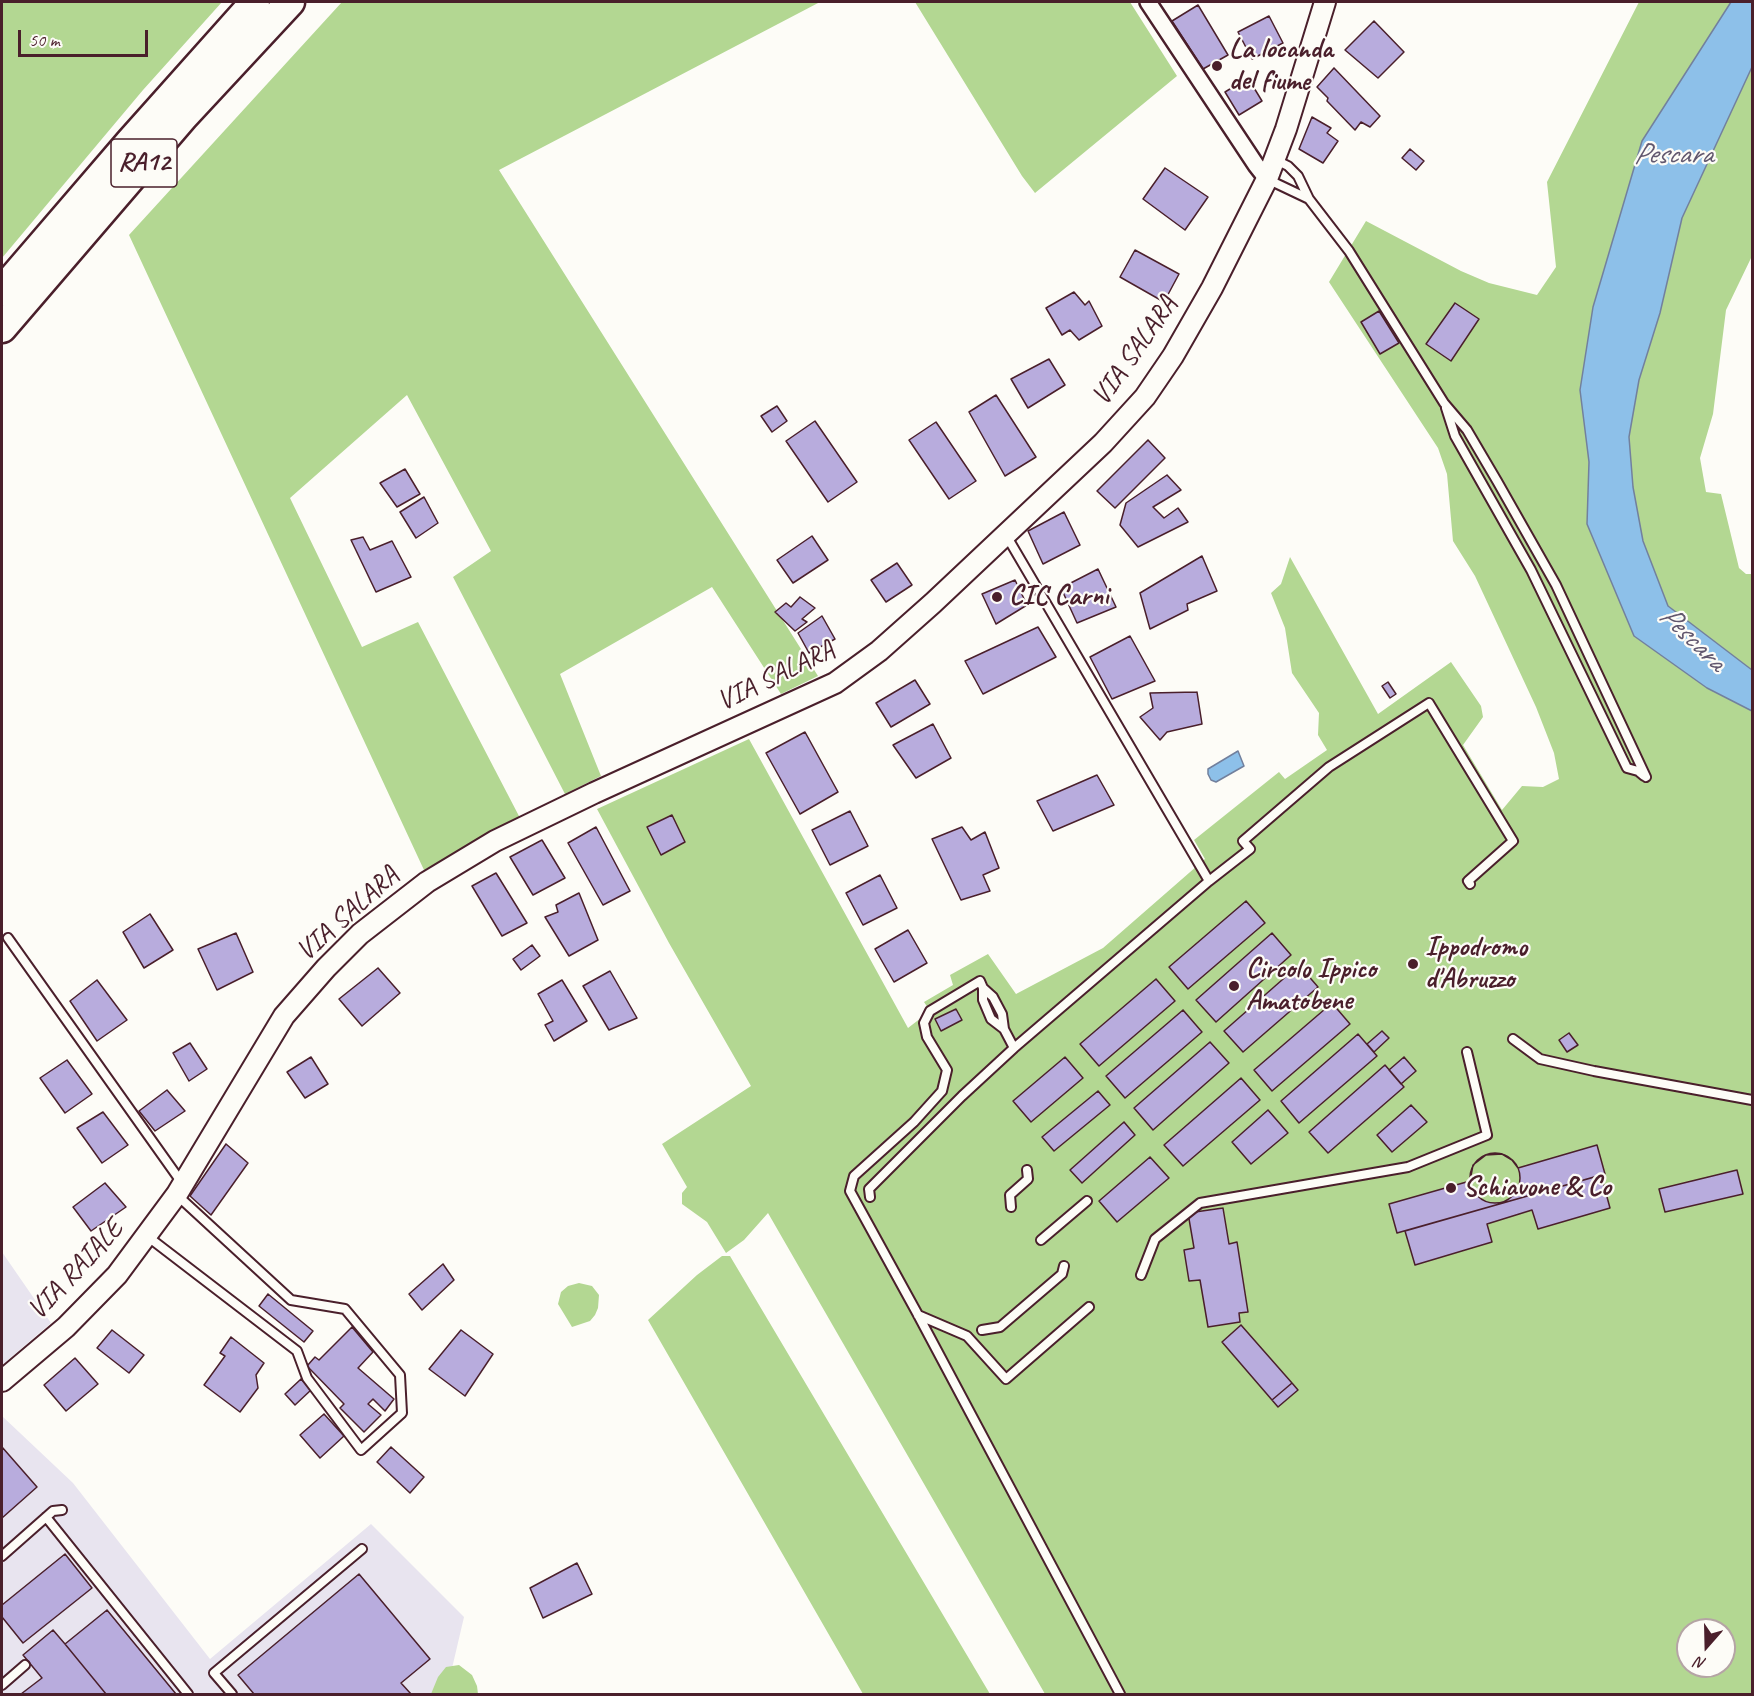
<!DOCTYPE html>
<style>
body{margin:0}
#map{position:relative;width:1754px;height:1696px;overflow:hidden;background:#fdfcf7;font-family:Caveat,sans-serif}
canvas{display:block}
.frame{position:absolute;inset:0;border:3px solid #4a1f2b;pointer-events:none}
.north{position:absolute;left:1676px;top:1618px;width:60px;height:60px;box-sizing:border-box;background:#fdfcf7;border:2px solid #b5a4a5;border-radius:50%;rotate:200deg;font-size:16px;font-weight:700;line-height:24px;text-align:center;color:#4a1f2b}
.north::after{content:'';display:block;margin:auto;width:21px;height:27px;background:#4a1f2b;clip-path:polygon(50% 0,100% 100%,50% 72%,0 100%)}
.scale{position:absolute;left:18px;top:30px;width:130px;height:27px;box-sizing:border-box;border:3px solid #4a1f2b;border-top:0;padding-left:8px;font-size:18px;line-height:21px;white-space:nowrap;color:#4a1f2b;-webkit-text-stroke:4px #fdfcf7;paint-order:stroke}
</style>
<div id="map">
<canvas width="1754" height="1696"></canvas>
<div class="frame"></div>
<div class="north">N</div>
<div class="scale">50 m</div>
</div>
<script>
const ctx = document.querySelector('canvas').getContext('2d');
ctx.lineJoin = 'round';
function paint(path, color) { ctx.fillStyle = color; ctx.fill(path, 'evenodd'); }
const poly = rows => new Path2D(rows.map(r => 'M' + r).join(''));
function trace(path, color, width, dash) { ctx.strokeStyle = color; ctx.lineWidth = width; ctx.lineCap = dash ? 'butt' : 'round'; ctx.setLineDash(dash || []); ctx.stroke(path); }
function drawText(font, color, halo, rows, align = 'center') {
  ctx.font = font + ' Caveat,sans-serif'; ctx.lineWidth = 4.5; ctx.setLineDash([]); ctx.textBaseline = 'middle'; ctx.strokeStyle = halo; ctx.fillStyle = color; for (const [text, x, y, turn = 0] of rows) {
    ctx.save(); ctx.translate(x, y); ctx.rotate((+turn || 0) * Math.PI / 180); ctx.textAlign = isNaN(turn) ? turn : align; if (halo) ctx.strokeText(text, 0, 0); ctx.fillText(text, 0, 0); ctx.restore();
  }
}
const built = poly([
 [2,1252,51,1323,2,1365],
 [2,1416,73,1483,210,1659,371,1524,464,1617,446,1694,2,1694]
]);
const green = poly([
 [2,2,222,2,143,90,2,258],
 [342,2,820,2,499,170,818,676,781,694,712,587,560,674,601,776,565,794,453,577,491,551,407,395,290,498,362,647,418,622,520,818,424,870,129,235],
 [915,2,1130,2,1177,76,1035,193,1022,176],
 [1639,2,1731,2,1642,141,1593,307,1580,390,1589,462,1587,524,1634,636,1707,688,1752,711,1752,1694,1045,1694,768,1213,744,1240,726,1253,707,1222,682,1204,682,1193,687,1187,662,1144,751,1086,669,943,597,809,749,739,908,1028,930,1011,924,1002,953,985,950,975,988,954,1016,994,1103,948,1205,859,1194,840,1279,772,1285,779,1327,750,1318,735,1319,713,1292,673,1285,628,1271,593,1281,584,1290,557,1378,714,1451,662,1481,706,1483,717,1463,745,1502,810,1522,786,1543,787,1559,779,1554,753,1536,707,1475,576,1453,541,1447,474,1438,448,1329,282,1366,221,1461,271,1489,283,1537,295,1556,267,1547,182],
 [1688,1630,1724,1630,1724,1666,1688,1666],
 [1752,67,1752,256,1726,310,1713,414,1700,458,1706,492,1721,494,1739,568,1746,574,1752,574,1752,670,1668,606,1643,541,1633,487,1629,437,1639,380,1660,313,1682,218],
 [722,1256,730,1256,990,1694,863,1694,648,1320,697,1275],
 [579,1283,592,1286,599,1295,598,1308,595,1315,590,1321,572,1327,558,1304,561,1292,568,1286],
 [459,1665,472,1675,477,1686,478,1694,431,1694,438,1677,446,1667]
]);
const water = poly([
 [1731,2,1752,2,1752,67,1682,218,1660,313,1639,380,1629,437,1633,487,1643,541,1668,606,1752,670,1752,711,1707,688,1634,636,1587,524,1589,462,1580,390,1593,307,1642,141,1731,2],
 [1238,751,1244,766,1216,782,1211,780,1208,774,1208,769,1238,751]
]);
const building = poly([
 [1198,5,1228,55,1203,69,1172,21,1198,5],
 [1269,16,1283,43,1252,59,1238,32,1269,16],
 [1374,21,1404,52,1378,78,1345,50,1374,21],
 [1334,68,1380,116,1370,127,1361,122,1355,130,1327,101,1328,98,1317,87,1334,68],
 [1248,78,1262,101,1239,115,1225,92,1248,78],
 [1312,117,1331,128,1327,133,1338,141,1323,163,1299,149,1312,117],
 [1410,149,1424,161,1416,170,1402,158,1410,149],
 [1165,168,1208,197,1185,230,1143,199,1165,168],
 [1135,250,1179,274,1164,302,1120,277,1135,250],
 [1074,292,1085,305,1089,301,1102,326,1079,340,1070,330,1062,335,1046,308,1074,292],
 [1455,303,1479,319,1451,361,1426,344,1455,303],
 [1379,311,1399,343,1380,354,1361,322,1379,311],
 [1049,359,1065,385,1028,408,1011,379,1049,359],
 [996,395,1036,457,1005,476,969,412,996,395],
 [777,406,787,421,772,432,761,416,777,406],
 [815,421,857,482,828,502,786,441,815,421],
 [936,422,976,481,949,499,909,440,936,422],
 [1148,440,1165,458,1115,508,1097,491,1148,440],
 [405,469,420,494,397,507,380,483,405,469],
 [1167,475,1181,490,1153,507,1164,518,1178,508,1188,522,1138,547,1120,525,1126,503,1167,475],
 [424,497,438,523,416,538,400,512,424,497],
 [1064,512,1080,545,1043,564,1028,531,1064,512],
 [812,536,828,560,793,583,777,560,812,536],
 [363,537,370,550,392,541,411,577,376,592,351,540,363,537],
 [1202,556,1217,591,1187,604,1188,610,1150,629,1140,593,1202,556],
 [897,563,912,585,886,602,871,580,897,563],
 [1098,569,1116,607,1077,623,1061,588,1098,569],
 [1015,580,1027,605,996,624,982,594,1015,580],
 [800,597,815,608,802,619,807,622,795,631,775,612,786,603,791,607,800,597],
 [822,616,835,639,809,653,798,633,822,616],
 [1038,627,1056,657,983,694,965,661,1038,627],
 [1130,636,1155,681,1112,699,1090,657,1130,636],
 [915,680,930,704,891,727,876,703,915,680],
 [1388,682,1396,694,1390,698,1382,686,1388,682],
 [1197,692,1202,724,1167,732,1160,740,1140,717,1153,708,1150,693,1197,692],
 [933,724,951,758,916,778,893,745,933,724],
 [805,732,838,792,800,814,766,753,805,732],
 [1097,775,1114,805,1053,831,1037,801,1097,775],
 [850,811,868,846,830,865,812,830,850,811],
 [672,815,685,842,661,855,647,827,672,815],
 [596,827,630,891,603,905,568,843,596,827],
 [962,827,971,840,985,832,999,868,983,875,990,891,961,900,932,839,962,827],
 [542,840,565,878,533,895,510,857,542,840],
 [496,873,527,923,502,936,472,886,496,873],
 [880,875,897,908,863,925,846,893,880,875],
 [579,893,598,940,569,956,545,917,558,912,556,905,579,893],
 [1246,901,1265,923,1188,989,1169,967,1246,901],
 [150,914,173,950,144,968,123,932,150,914],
 [908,930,927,963,894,982,875,949,908,930],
 [236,933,253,972,217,990,198,949,236,933],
 [1272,933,1291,955,1216,1022,1196,1000,1272,933],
 [532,945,540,956,521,970,513,959,532,945],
 [1299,965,1318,987,1243,1052,1224,1031,1299,965],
 [378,968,400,993,362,1026,339,999,378,968],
 [610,971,637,1018,609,1030,583,986,610,971],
 [1156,979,1175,1001,1099,1066,1080,1044,1156,979],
 [97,980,127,1020,97,1041,70,1001,97,980],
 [562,980,587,1021,554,1041,545,1025,553,1021,538,994,562,980],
 [1332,1003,1350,1024,1272,1091,1254,1070,1332,1003],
 [956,1009,962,1020,941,1031,935,1019,956,1009],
 [1183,1010,1202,1032,1125,1098,1106,1076,1183,1010],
 [1382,1031,1389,1038,1374,1052,1367,1044,1382,1031],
 [1569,1033,1578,1045,1567,1052,1559,1040,1569,1033],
 [1358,1034,1377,1056,1299,1123,1281,1101,1358,1034],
 [1210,1042,1229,1063,1153,1130,1134,1108,1210,1042],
 [190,1043,207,1069,189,1081,173,1053,190,1043],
 [311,1057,328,1084,305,1098,287,1072,311,1057],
 [1065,1057,1083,1078,1031,1122,1013,1101,1065,1057],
 [1404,1057,1416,1071,1401,1084,1389,1070,1404,1057],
 [67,1060,92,1094,65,1113,40,1078,67,1060],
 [1385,1065,1404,1087,1328,1153,1309,1132,1385,1065],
 [1241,1078,1260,1100,1183,1166,1164,1145,1241,1078],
 [167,1090,185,1111,155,1131,139,1111,167,1090],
 [1098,1091,1110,1105,1054,1151,1042,1137,1098,1091],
 [1411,1105,1427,1122,1392,1152,1377,1135,1411,1105],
 [1268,1110,1288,1133,1251,1164,1232,1142,1268,1110],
 [103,1112,128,1145,102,1163,77,1128,103,1112],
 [1124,1122,1135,1135,1082,1183,1070,1170,1124,1122],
 [226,1144,248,1163,211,1215,190,1196,226,1144],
 [1597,1145,1605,1174,1397,1233,1389,1204,1470,1181,1473,1165,1486,1155,1502,1154,1512,1160,1518,1168,1597,1145],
 '1470 1178a25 25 0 1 1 50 0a25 25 0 1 1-50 0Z',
 [1150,1157,1169,1178,1117,1222,1099,1201,1150,1157],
 [1737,1170,1743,1194,1665,1212,1659,1189,1737,1170],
 [1601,1175,1610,1208,1538,1229,1532,1210,1487,1224,1492,1242,1415,1265,1405,1231,1601,1175],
 [105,1183,126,1207,91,1231,73,1207,105,1183],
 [1223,1208,1229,1244,1237,1242,1248,1312,1239,1313,1240,1322,1208,1327,1200,1280,1189,1281,1184,1250,1194,1248,1188,1213,1223,1208],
 [443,1264,454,1280,422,1310,409,1294,443,1264],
 [268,1294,313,1331,304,1342,259,1306,268,1294],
 [1241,1325,1292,1383,1272,1400,1222,1342,1241,1325],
 [352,1327,373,1352,358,1368,394,1399,385,1411,373,1399,368,1404,381,1415,364,1432,340,1408,344,1404,307,1366,315,1357,319,1360,352,1327],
 [112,1330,144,1355,129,1373,97,1348,112,1330],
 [461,1330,493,1354,465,1396,429,1369,461,1330],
 [231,1337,264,1363,256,1375,258,1388,240,1412,204,1385,225,1356,220,1353,231,1337],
 [75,1358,98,1384,66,1411,44,1385,75,1358],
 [301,1379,311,1390,295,1405,285,1394,301,1379],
 [1292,1383,1298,1390,1278,1407,1272,1400,1292,1383],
 [324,1414,344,1436,320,1458,300,1435,324,1414],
 [2,1447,37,1487,2,1518,2,1447],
 [391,1447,424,1477,410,1493,377,1462,391,1447],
 [65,1554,92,1588,23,1643,2,1617,2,1605,65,1554],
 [577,1563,592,1594,543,1618,530,1588,577,1563],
 [359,1574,430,1659,401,1683,411,1694,254,1694,238,1675,359,1574],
 [107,1610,176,1694,106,1694,65,1644,107,1610],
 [53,1630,65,1644,106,1694,21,1694,42,1678,23,1655,53,1630]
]);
const service = poly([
 [1269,180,1309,199,1298,176,1288,166,1276,160],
 [1309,199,1349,251,1444,403,1467,430,1497,481,1556,585,1646,777],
 [1446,408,1455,436,1531,570,1627,768,1638,771,1644,776],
 [1006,535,1209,881],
 [8,938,182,1183],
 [983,988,983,1000,991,1019,1004,1029],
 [1513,1039,1540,1059,1594,1071,1752,1100],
 [1014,1048,1004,1029,1002,1014,993,997,983,988,980,981,930,1011,924,1023,927,1037,947,1070,942,1091,914,1122,854,1176,850,1191,917,1313,1120,1694],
 [870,1197,869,1189,962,1096,1014,1048,1209,881,1250,849,1243,841,1329,767,1429,703,1513,841,1468,881,1470,884],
 [1011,1207,1010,1195,1028,1179,1027,1170],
 [147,1236,297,1351,307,1378,361,1450,402,1413,400,1375,345,1309,291,1300,178,1196],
 [1041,1240,1087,1201],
 [1141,1275,1155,1239,1200,1203,1408,1167,1487,1135,1467,1052],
 [918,1315,967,1336,1006,1379,1089,1307],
 [982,1330,1000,1327,1062,1274,1064,1266],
 [46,1517,188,1694],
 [2,1556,53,1511,62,1510],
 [2,1685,25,1665],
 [232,1694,214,1673,362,1549]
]);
const minor = poly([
 [1148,2,1256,165,1267,179]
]);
const tertiary = poly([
 [2,1381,66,1327,117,1275,177,1194,284,1016,326,968,360,934,427,882,495,841,594,793,835,683,879,651,933,603,1103,443,1145,397,1173,356,1212,288,1267,179,1286,129,1325,2]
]);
const motorway = poly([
 [2,291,130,142,255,2],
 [2,328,184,116,290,2]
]);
const markers = [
 [1217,66,6,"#4a1f2b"],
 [997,597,6,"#4a1f2b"],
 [1413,964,6,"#4a1f2b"],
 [1234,986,6,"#4a1f2b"],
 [1451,1188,6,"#4a1f2b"]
];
const shields = [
 [144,163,66]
];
const shieldNames = [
 ["RA12",144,163]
];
const poiNames = [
 ["La locanda",1229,50],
 ["del fiume",1229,82],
 ["CIC Carni",1009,597],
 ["Ippodromo",1425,948],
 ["d'Abruzzo",1425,980],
 ["Circolo Ippico",1246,970],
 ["Amatobene",1246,1002],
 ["Schiavone & Co",1463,1188]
];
const streetNames = [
 ["VIA SALARA",1135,351,-55],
 ["VIA SALARA",776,676,-26],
 ["VIA SALARA",348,914,-42],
 ["VIA RAIALE",76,1270,-47]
];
const waterNames = [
 ["Pescara",1673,155],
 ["Pescara",1692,639,44]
];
paint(built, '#e8e4ef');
paint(green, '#b3d792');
paint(water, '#8dc0e9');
trace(water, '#72809d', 1.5);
paint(building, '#b8acdd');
trace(building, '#4a1f2b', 1.5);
trace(service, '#4a1f2b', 12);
trace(minor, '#4a1f2b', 20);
trace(tertiary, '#4a1f2b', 24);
trace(motorway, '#4a1f2b', 33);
trace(service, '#fdfcf7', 8);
trace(minor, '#fdfcf7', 15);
trace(tertiary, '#fdfcf7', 20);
trace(motorway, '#fdfcf7', 28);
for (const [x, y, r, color] of markers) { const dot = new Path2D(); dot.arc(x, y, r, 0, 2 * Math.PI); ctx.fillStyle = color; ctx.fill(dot); trace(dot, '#fdfcf7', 2); }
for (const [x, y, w] of shields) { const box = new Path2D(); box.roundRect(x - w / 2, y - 24, w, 48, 4.5); ctx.fillStyle = '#fdfcf7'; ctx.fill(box); trace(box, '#4a1f2b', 1.5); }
drawText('bold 27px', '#4a1f2b', null, shieldNames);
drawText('bold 28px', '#4a1f2b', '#fdfcf7', poiNames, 'left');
drawText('28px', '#4a1f2b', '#fdfcf7', streetNames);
drawText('italic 30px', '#61576e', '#fdfcf7', waterNames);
</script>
